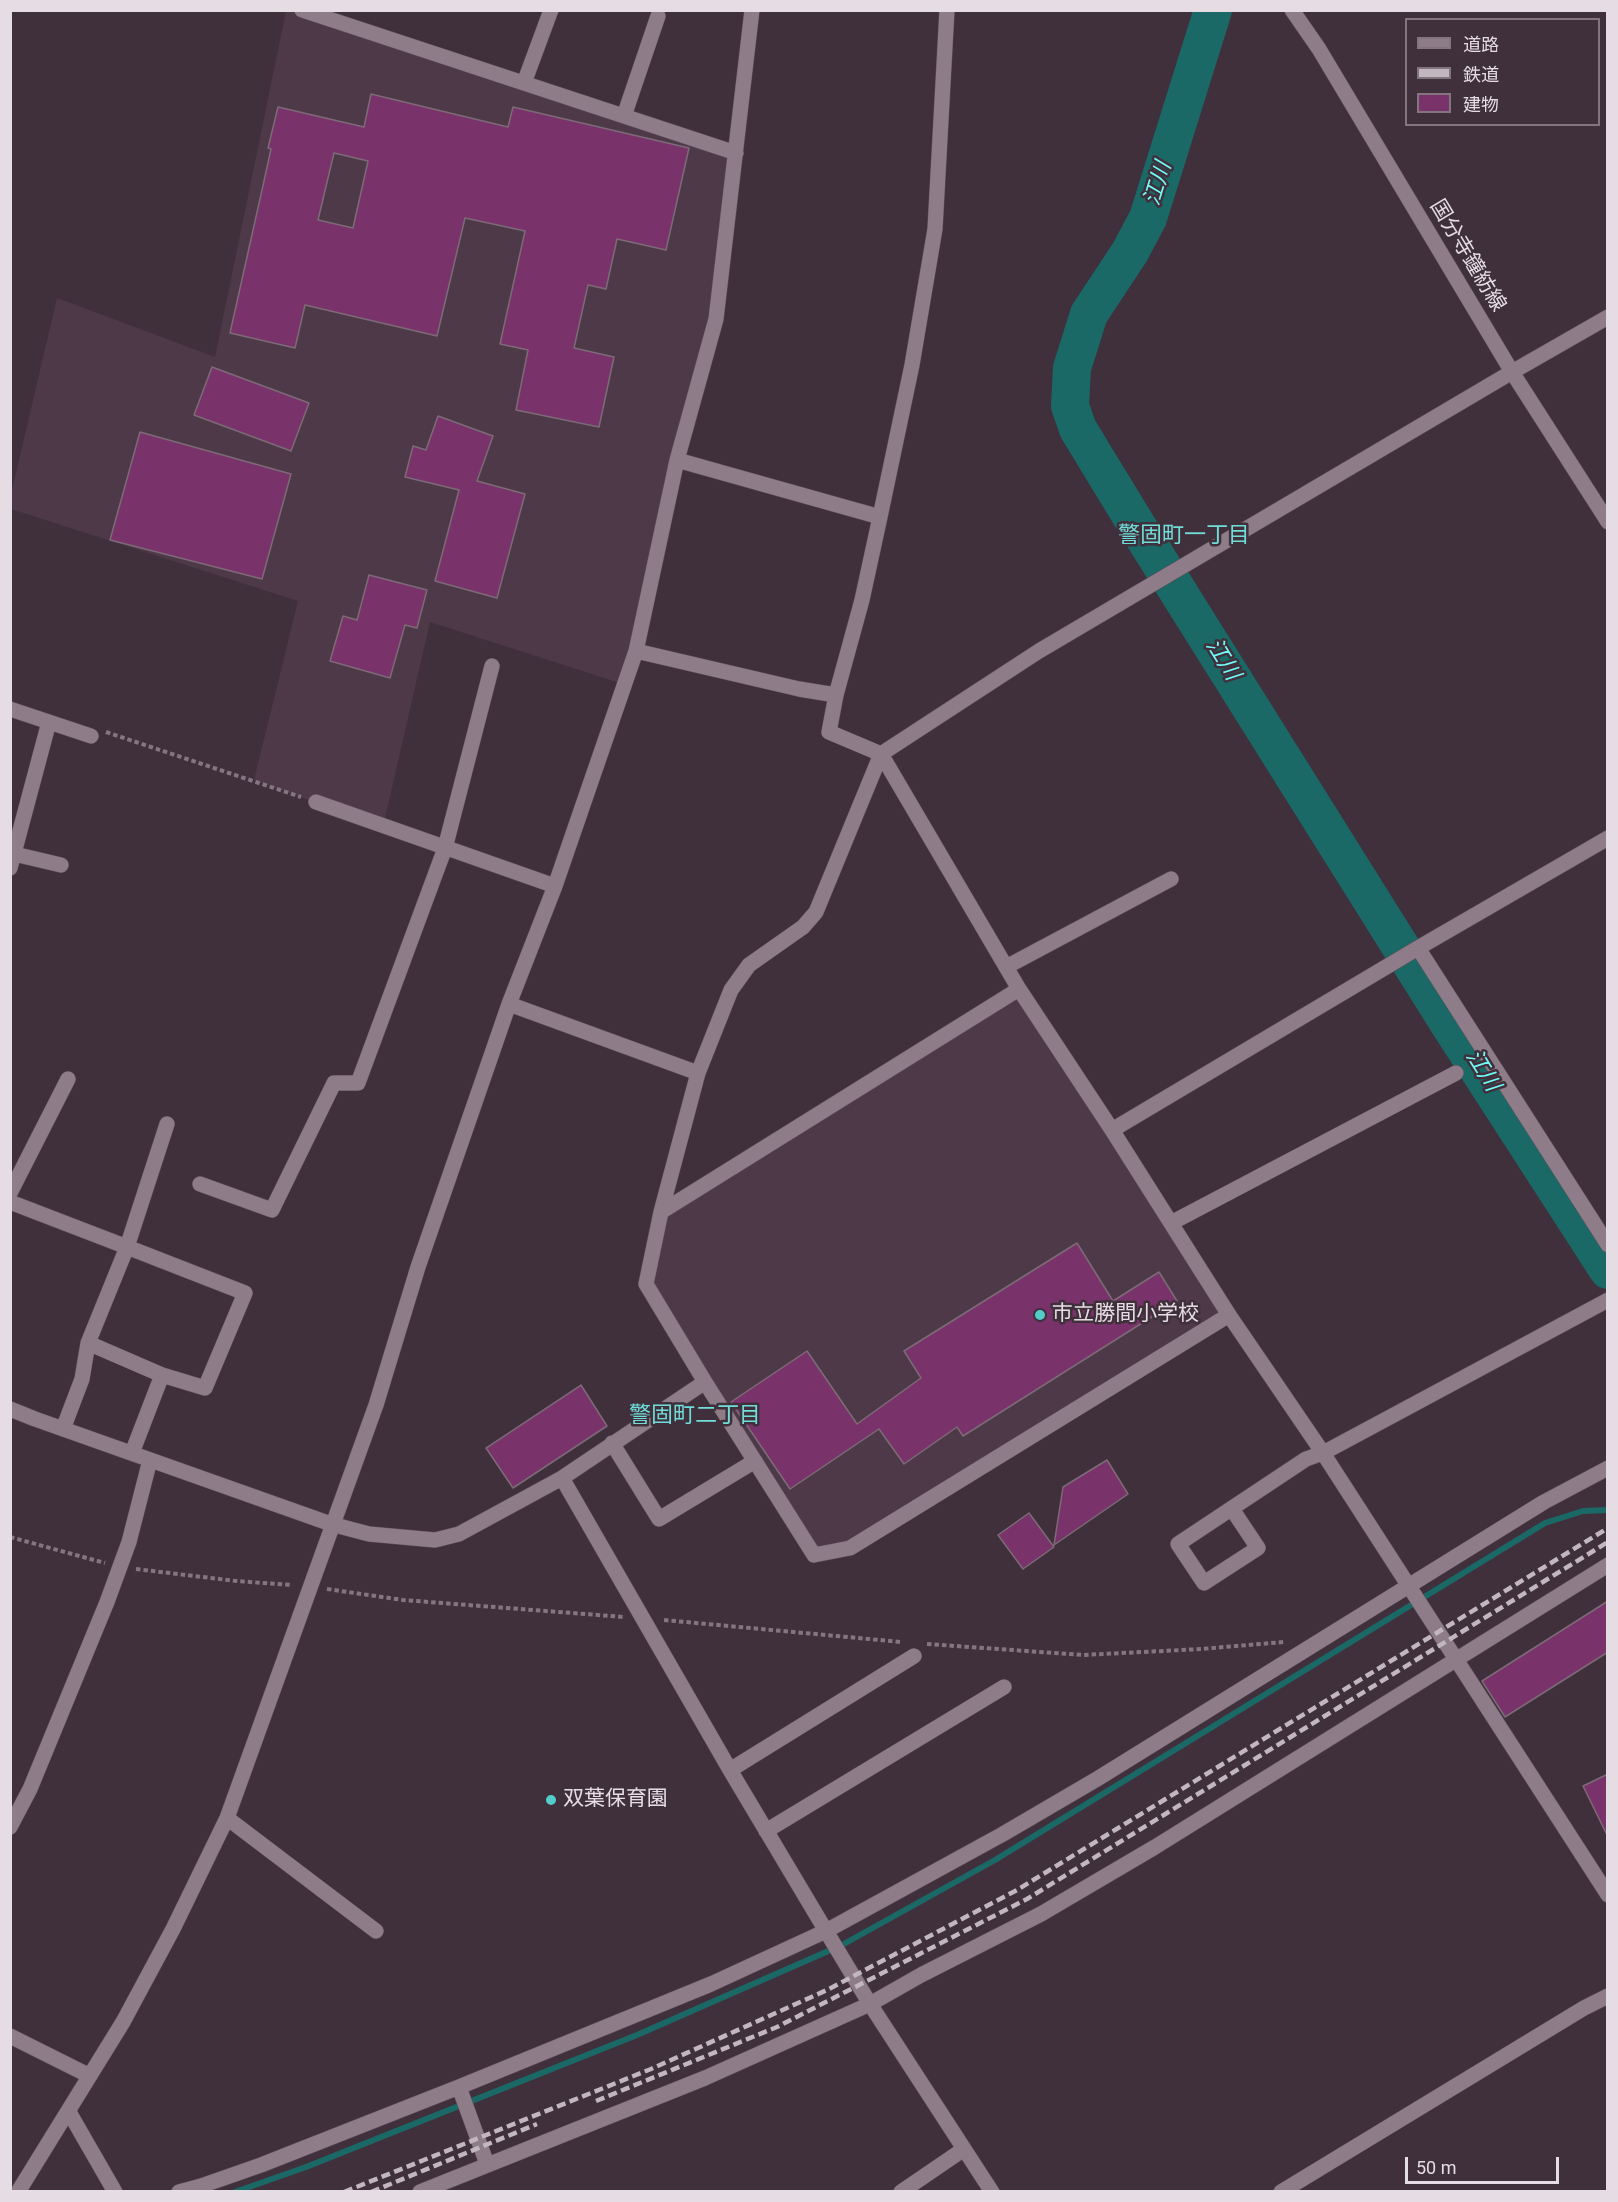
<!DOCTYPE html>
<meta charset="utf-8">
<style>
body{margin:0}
#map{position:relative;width:1618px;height:2202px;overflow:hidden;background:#3f303b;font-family:Roboto,"Noto Sans JP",sans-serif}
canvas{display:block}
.frame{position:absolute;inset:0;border:12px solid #e6dce3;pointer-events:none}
.legend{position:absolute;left:1405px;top:18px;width:195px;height:108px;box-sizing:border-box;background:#3f303b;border:2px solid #82757e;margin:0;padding:8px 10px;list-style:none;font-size:18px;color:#e6dce3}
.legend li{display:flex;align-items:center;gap:12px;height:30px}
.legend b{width:30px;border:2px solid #82757e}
.scale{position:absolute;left:1405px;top:2157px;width:154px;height:27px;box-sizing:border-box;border:3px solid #e6dce3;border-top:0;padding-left:8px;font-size:18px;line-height:21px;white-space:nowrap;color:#e6dce3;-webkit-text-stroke:4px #3f303b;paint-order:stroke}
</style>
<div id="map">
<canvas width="1618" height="2202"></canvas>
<div class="frame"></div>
<ul class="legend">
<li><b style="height:8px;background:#8e7c88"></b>道路</li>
<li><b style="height:8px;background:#c2b7bf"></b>鉄道</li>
<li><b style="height:16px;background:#7a336a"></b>建物</li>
</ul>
<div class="scale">50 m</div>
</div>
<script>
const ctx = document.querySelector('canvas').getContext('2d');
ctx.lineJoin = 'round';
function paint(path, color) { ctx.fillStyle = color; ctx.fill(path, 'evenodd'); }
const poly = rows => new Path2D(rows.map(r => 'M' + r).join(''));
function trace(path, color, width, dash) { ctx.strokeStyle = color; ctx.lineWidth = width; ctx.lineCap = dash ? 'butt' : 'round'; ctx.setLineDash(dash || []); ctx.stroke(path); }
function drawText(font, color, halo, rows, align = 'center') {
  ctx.font = font + ' Roboto,"Noto Sans JP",sans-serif'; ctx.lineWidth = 5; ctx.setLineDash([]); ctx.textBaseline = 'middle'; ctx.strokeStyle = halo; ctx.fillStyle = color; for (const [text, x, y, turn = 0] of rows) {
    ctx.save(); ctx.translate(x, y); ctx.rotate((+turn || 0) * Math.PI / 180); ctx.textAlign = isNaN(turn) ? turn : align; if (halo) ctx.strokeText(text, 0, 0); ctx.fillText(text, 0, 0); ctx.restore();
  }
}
const built = poly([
 [286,11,302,11,736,153,716,319,626,685,430,622,383,827,254,780,298,601,11,509,11,494,57,298,215,357],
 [1019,989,1229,1315,850,1548,814,1555,646,1284,661,1212]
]);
const stream = poly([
 [235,2192,306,2167,637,2035,842,1945,995,1860,1545,1523,1583,1511,1608,1510]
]);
const river = poly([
 [1213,10,1148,218,1130,252,1089,314,1072,368,1070,406,1078,429,1142,534,1449,1024,1608,1270]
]);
const building = poly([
 [371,94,508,127,513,107,689,148,666,250,617,239,606,289,588,285,574,348,614,357,599,427,516,410,528,350,500,344,525,231,465,218,437,336,305,305,295,348,230,333,264,181,271,149,268,148,278,107,364,127,371,94],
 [334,153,368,161,353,228,318,220,334,153],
 [212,367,309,403,291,451,194,415,212,367],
 [438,416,493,436,477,481,525,494,497,598,435,581,459,490,405,477,413,446,426,450,438,416],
 [140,432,291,474,262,579,110,540,140,432],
 [369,575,427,590,417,628,405,625,390,678,330,661,343,616,357,620,369,575],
 [1077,1243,1113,1301,1159,1272,1177,1301,963,1436,957,1427,904,1464,879,1429,790,1489,731,1402,807,1351,857,1424,921,1378,904,1351,1077,1243],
 [581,1385,607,1426,513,1488,486,1448,581,1385],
 [1107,1460,1128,1494,1054,1545,1063,1487,1107,1460],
 [1029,1513,1054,1547,1023,1569,998,1535,1029,1513],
 [1608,1601,1608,1652,1505,1717,1482,1681,1608,1601],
 [1608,1774,1608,1837,1583,1786,1608,1774]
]);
const path = poly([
 [106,732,301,797],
 [10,1537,105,1563],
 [136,1569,236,1581,292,1585],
 [327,1589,403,1600,624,1617],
 [664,1620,901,1642],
 [927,1644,1083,1655,1201,1649,1284,1642]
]);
const street = poly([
 [302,10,736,153],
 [947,10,935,229,912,365,880,517,862,600,836,695,829,732,881,754,1019,989,1112,1130,1229,1315,1323,1453,1608,1895],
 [524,83,551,10],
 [624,116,658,16],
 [677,460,880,517],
 [636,651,799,689,836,695],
 [10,709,49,722],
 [316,802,555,886],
 [10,853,61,865],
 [10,868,49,722,91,736],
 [1418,948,1608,1245],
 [1006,967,1171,879],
 [509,1004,698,1073],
 [1112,1130,1418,948,1608,838],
 [200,1184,272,1210,334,1083,358,1083,445,848,492,666],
 [10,1193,68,1079],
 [10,1202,127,1247,88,1343,162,1375],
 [661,1212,1019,989],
 [1171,1223,1456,1073],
 [1229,1315,850,1548,814,1555,705,1382,646,1284,661,1212,698,1073,731,990,749,965,803,927,816,912,881,754,1039,651,1512,372],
 [10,1409,35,1419,331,1524,369,1534,435,1540,459,1534,562,1478,705,1382],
 [63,1429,82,1379,88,1343],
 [612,1443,659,1519,755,1461],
 [132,1453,162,1375,205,1388,245,1293,127,1247,167,1124],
 [562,1478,730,1770,826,1931,870,2004,992,2192],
 [1232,1509,1258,1548,1204,1583,1178,1544,1306,1459,1323,1453,1608,1300],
 [730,1770,914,1656],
 [227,1818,376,1931],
 [10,1827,30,1789,107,1602,129,1542,150,1460],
 [766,1831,1004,1687],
 [10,2036,90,2076],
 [459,2087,487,2164],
 [69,2112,115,2192],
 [18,2192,123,2022,173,1929,227,1818,376,1405,418,1267,509,1004,555,886,636,651,677,460,716,319,752,10],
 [179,2192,201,2186,261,2165,459,2087,711,1984,826,1931,1003,1834,1097,1779,1544,1502,1608,1468],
 [420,2192,705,2078,870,2004,921,1975,1041,1914,1155,1847,1608,1565],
 [901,2192,964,2149]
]);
const secondary = poly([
 [1292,10,1319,49,1512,372,1608,522],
 [1512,372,1608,317],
 [1281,2192,1584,2008,1608,1996]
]);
const rail = poly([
 [596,2101,777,2027,1027,1899,1608,1542],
 [344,2192,651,2069,827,1990,1017,1890,1608,1528],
 [371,2192,537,2124]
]);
const markers = [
 [1040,1315,6,"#53cdca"],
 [551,1800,6,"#53cdca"]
];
const streetNames = [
 ["国分寺鐘紡線",1467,256,59]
];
const poiNames = [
 ["市立勝間小学校",1052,1315],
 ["双葉保育園",563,1800]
];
const waterNames = [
 ["江川",1159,184,-73],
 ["江川",1222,660,58],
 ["江川",1482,1071,58]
];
const neighbourhoodNames = [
 ["警固町一丁目",1184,536],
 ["警固町二丁目",695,1416]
];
paint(built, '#4e3948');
trace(stream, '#1a6967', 6);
trace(river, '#1a6967', 38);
paint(building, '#7a336a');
trace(building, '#7c6b77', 1.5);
trace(street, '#5c4f58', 16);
trace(secondary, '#5c4f58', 16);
trace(path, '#837680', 4, [4.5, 3]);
trace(street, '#8e7c88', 15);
trace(secondary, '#8e7c88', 15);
trace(rail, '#c2b7bf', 4.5, [9, 4.5]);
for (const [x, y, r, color] of markers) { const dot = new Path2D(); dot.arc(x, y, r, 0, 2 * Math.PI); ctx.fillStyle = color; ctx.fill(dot); trace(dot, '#3f303b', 2); }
drawText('21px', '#e6dce3', '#3f303b', streetNames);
drawText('21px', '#e6dce3', '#3f303b', poiNames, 'left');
drawText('italic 22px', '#70fcf8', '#3f303b', waterNames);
drawText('22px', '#71ddd9', '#3f303b', neighbourhoodNames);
</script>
